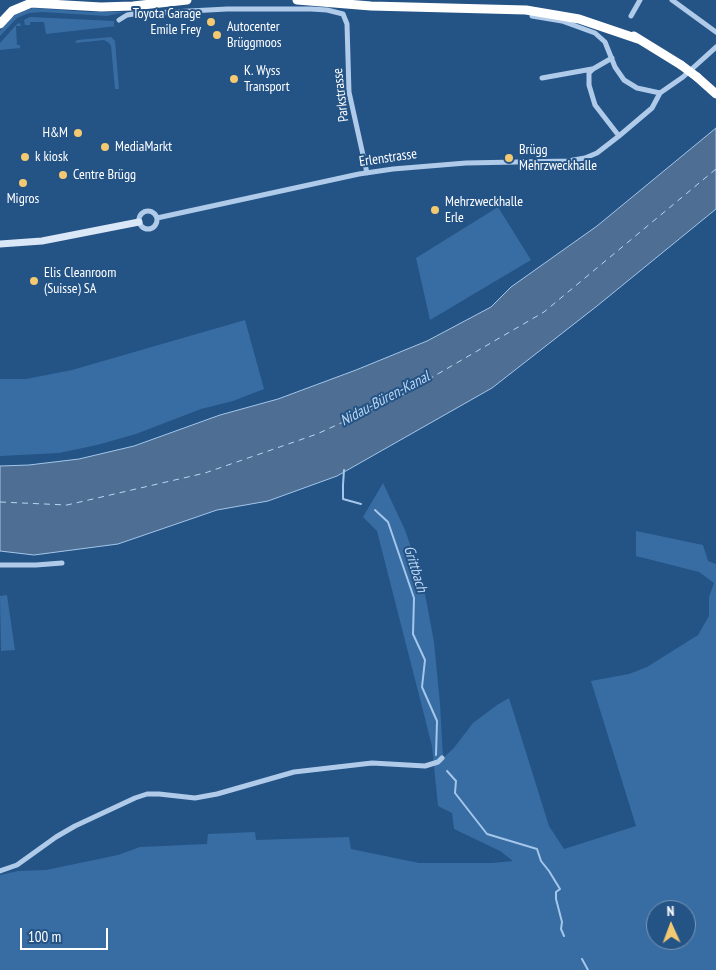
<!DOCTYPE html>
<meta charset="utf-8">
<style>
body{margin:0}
#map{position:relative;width:716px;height:970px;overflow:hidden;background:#245386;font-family:"PT Sans Narrow",sans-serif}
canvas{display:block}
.north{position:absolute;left:646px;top:900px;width:50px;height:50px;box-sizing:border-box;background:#245386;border:1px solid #7c98b6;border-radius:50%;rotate:358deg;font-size:14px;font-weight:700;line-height:20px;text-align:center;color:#fff}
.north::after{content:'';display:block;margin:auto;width:18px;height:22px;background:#f3c972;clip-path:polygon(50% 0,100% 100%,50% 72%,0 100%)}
.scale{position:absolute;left:20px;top:928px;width:88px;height:22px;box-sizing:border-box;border:2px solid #fff;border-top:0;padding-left:6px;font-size:15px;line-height:18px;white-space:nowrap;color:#fff;-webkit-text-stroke:4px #245386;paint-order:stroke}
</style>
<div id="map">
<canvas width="716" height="970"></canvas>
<div class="north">N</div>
<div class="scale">100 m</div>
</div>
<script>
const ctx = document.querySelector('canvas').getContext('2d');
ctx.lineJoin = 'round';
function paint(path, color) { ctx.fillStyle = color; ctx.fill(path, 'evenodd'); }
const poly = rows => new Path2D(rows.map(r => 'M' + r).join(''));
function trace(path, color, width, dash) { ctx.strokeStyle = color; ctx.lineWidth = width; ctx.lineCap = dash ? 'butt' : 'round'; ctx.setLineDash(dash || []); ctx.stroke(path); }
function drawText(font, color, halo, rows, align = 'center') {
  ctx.font = font + ' "PT Sans Narrow",sans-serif'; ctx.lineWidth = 4; ctx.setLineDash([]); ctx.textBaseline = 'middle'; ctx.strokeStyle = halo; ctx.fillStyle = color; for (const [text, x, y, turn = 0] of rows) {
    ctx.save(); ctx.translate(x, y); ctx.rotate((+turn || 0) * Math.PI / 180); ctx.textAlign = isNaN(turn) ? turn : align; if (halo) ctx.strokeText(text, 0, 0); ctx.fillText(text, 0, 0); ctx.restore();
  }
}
const green = poly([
 [33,8,90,12,124,12,107,16,42,12,29,13,17,18,0,36,0,31,10,19,17,14],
 [30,17,114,21,114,26,117,26,46,34,44,22,30,22,30,25,25,25,24,20],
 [20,23,21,26,16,26,17,45,20,45,20,48,0,50,0,43,17,24],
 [111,37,115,41,119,89,115,89,111,46,109,43,104,40,75,43,77,40],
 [498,207,531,260,430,320,416,258],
 [245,320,264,389,233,401,201,409,136,434,97,445,59,453,0,456,0,379,26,379,72,370],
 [383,483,405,530,422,578,434,642,440,704,443,758,453,749,473,723,497,705,509,698,549,826,564,849,636,826,591,681,629,674,647,667,698,635,709,616,709,597,714,583,699,572,636,556,636,531,703,545,708,561,716,564,716,970,0,970,0,875,18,871,46,870,118,855,140,847,207,844,208,834,255,832,256,840,349,837,351,849,419,863,492,863,513,861,500,851,454,829,452,813,438,806,432,746,377,531,363,517],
 [656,910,686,910,686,940,656,940],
 [7,595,15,650,1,651,0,596]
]);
const water = poly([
 [716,128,716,209,597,306,492,388,337,476,268,501,217,510,118,544,34,555,0,551,0,466,29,465,79,459,134,446,220,415,278,399,356,370,427,341,491,307,511,287,597,226,716,128]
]);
const stream = poly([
 [344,470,343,485,343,499,361,504],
 [375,510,388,522,414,598,413,634,425,660,422,687,437,721,436,755],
 [447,771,456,781,455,793,487,834,537,849,541,861,549,871,560,889,556,892,556,899,562,922,561,929,564,936],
 [582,959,588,970]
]);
const ferry = poly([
 [0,502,67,505,205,473,317,434,400,396,544,312,716,169]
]);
const street = poly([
 [672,0,716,32],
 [532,16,562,21,595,33,605,42,615,67,624,80,637,88,660,93],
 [631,16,640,0],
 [119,20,127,15,134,14,227,9,311,9,327,10,343,14,347,24,349,92,367,173],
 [612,58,593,69,589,73,589,85,595,105,619,136],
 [542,78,592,69],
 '139 220a9 9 0 1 1 18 0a9 9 0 1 1-18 0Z',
 [157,218,359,174,393,169,466,163,568,161,585,158,597,153,619,136,652,108,660,93,683,77,716,47],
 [0,565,36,565,62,563],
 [0,871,17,865,56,837,75,826,135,798,147,794,159,794,195,798,217,794,294,772,372,763,425,766,438,762,442,758]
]);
const secondary = poly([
 [0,244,42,241,139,222]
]);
const highway = poly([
 [297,0,371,6,526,10,579,19,638,39],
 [0,24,12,11,31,3,101,7,133,6,187,0],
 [634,36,681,65],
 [697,77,716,94]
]);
const highwayBridge = poly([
 [681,65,697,77]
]);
const markers = [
 [211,22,5,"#f3c972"],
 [217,35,5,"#f3c972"],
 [234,79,5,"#f3c972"],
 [78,133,5,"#f3c972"],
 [105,147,5,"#f3c972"],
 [25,157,5,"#f3c972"],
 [509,158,5,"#f3c972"],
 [63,175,5,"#f3c972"],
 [23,183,5,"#f3c972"],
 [435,210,5,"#f3c972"],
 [34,281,5,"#f3c972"]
];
const poiNames = [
 ["Toyota Garage",201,14,"right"],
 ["Emile Frey",201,30,"right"],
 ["Autocenter",227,27],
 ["Brüggmoos",227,43],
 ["K. Wyss",244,71],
 ["Transport",244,87],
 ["H&M",68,133,"right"],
 ["MediaMarkt",115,147],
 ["Brügg",519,150],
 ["Mehrzweckhalle",519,166],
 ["k kiosk",35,157],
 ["Centre Brügg",73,175],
 ["Migros",23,199,"center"],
 ["Mehrzweckhalle",445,202],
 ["Erle",445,218],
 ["Elis Cleanroom",44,273],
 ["(Suisse) SA",44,289]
];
const streetNames = [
 ["Parkstrasse",341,95,-97],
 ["Erlenstrasse",388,158,-8]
];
const waterNames = [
 ["Nidau-Büren-Kanal",385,399,-28],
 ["Grittbach",415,569,73]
];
paint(green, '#386da3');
paint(water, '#4e6f93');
trace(water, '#a3c6ea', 1);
trace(stream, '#a3c6ea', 2);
trace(ferry, '#bad5f0', 1, [6, 5]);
trace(street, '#afcbe9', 5);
trace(secondary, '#d9e7f7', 7);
trace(highway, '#fff', 9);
trace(highwayBridge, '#fff', 9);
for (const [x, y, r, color] of markers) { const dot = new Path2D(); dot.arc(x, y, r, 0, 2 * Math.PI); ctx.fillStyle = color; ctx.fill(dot); trace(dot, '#245386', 2); }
drawText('14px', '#fff', '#245386', poiNames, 'left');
drawText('14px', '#fff', '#245386', streetNames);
drawText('italic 15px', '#bad5f0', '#245386', waterNames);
</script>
